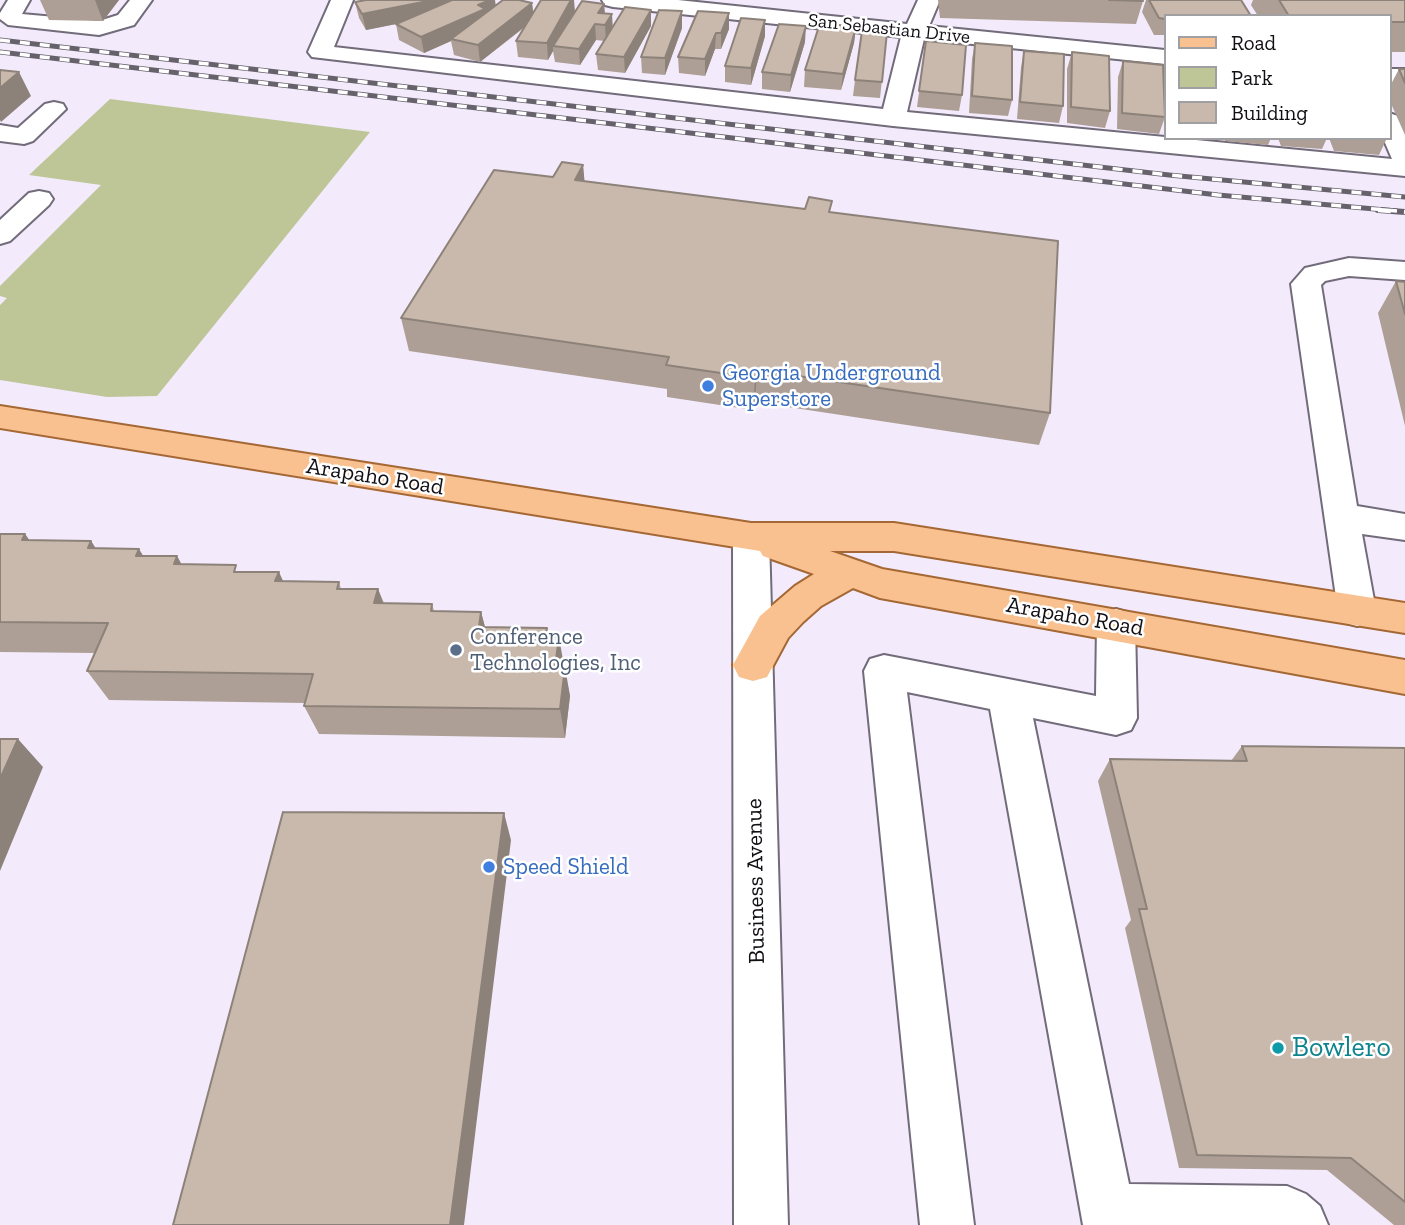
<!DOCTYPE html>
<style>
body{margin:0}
#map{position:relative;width:1405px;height:1225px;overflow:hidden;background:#f3ebfc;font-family:"Zilla Slab",serif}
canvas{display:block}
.legend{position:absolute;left:1164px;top:14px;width:228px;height:126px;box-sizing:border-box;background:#fff;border:2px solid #a09fa1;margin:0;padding:9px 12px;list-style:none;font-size:21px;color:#120f14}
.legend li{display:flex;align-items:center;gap:14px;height:35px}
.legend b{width:35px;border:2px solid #a09fa1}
</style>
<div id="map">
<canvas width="1405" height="1225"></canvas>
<ul class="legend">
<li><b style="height:9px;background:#f8c18f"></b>Road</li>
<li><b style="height:19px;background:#bec698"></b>Park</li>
<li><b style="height:19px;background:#c9b9ad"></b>Building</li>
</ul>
</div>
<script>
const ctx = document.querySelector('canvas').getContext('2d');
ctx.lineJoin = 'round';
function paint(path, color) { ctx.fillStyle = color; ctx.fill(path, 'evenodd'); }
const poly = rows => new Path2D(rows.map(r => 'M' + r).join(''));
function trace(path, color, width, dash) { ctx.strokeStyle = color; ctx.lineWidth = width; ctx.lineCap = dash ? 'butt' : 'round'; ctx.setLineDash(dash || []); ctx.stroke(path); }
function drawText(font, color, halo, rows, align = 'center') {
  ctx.font = font + ' "Zilla Slab",serif'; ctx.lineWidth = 5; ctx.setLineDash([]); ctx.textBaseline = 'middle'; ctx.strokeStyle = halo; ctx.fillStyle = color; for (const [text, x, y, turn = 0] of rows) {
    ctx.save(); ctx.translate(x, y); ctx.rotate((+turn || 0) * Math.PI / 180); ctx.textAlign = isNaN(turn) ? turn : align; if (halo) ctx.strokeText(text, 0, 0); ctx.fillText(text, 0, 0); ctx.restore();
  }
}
const green = poly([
 [110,99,370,132,157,396,107,397,0,380,0,305,7,298,0,296,0,286,101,185,29,175]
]);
const minor = poly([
 [8,0,30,0,22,14,99,21,118,15,130,0,152,0,134,25,99,35,8,25,0,19,0,13,8,0],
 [331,0,353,0,334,47,883,109,901,37,613,7,605,5,602,0,678,0,907,24,918,0,940,0,929,26,1165,50,1165,64,924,39,907,112,1392,159,1383,138,1389,138,1389,113,1398,116,1405,129,1405,176,893,126,312,57,308,52,331,0],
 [1389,69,1405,69,1405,83,1389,83,1389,69],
 [54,102,63,104,66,109,33,141,24,144,0,141,0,125,18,128,45,104,54,102],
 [39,191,49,193,53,199,49,205,10,241,0,244,0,220,29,193,39,191],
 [1349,258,1405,262,1405,280,1349,276,1325,281,1321,285,1357,506,1405,514,1405,540,1362,534,1376,611,1371,622,1357,626,1343,622,1338,611,1291,284,1305,268,1349,258],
 [751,523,764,527,769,537,788,1225,734,1225,733,537,738,527,751,523],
 [1116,609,1130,613,1135,624,1137,718,1131,730,1116,735,1033,718,1129,1184,1287,1186,1306,1194,1320,1206,1328,1225,1083,1225,990,709,907,692,974,1225,920,1225,864,671,870,659,884,655,1096,696,1097,624,1102,613,1116,609]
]);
const major = poly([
 [0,406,751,523,894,523,1405,603,1405,633,894,551,830,551,882,569,1405,660,1405,694,880,598,853,588,821,606,803,622,788,638,767,677,753,681,739,677,733,665,760,616,795,586,814,574,763,556,760,551,0,428,0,406]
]);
const railFar1 = poly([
 [0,40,1169,175,1405,197],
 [0,52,1218,195,1397,211]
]);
const rail = poly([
 [1378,210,1405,212]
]);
const wall = poly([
 [40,0,119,0,103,21,49,20],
 [938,0,1142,0,1143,1,1136,24,940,18],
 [1146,0,1241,0,1165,16,1165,35,1154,35,1142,12],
 [1253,0,1405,0,1405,52,1389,52,1389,16,1258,16,1251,5],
 [355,2,496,6,532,3,533,13,575,12,604,4,605,13,612,27,651,26,625,73,598,70,596,54,604,41,596,40,580,65,555,62,553,51,548,60,518,57,516,41,525,27,480,62,454,55,451,41,424,53,399,40,396,24,366,30,359,18],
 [682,11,682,28,665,75,642,73,641,57],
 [698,11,729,29,721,49,715,49,705,76,679,73,678,57],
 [765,20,765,36,751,85,725,82,725,66],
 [856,27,854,43,841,90,804,87,805,70],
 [887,32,880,98,853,96,855,80],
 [926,41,962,95,959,111,917,107],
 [805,42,790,92,762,89,762,72],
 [975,43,1012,100,1008,116,969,113,972,59],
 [1024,51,1063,106,1059,123,1017,119,1021,67],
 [1072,52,1110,111,1105,128,1067,123,1067,69],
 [1123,61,1163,76,1165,70,1165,102,1164,91,1165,117,1159,134,1117,129,1118,77],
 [1399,69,1405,69,1405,135,1389,99,1389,88],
 [1225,138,1271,138,1268,145,1225,141],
 [1278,138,1327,138,1322,149,1281,146],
 [1329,138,1387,138,1379,155,1334,151],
 [583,165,584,182,831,213,1050,413,1039,445,755,402,753,410,667,397,667,389,409,351,401,318,553,177],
 [1396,281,1405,282,1405,426,1378,313],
 [0,534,25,534,29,540,91,541,96,549,144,556,177,556,181,564,240,572,283,581,339,582,341,589,378,589,384,603,432,604,434,611,481,612,485,627,547,628,548,637,564,667,570,696,565,738,319,734,304,706,305,703,109,700,87,671,95,653,0,652],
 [1242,746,1405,748,1405,1225,1394,1225,1327,1170,1179,1168,1125,928,1131,920,1098,781,1110,759,1231,761]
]);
const shadedWall = poly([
 [95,0,119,0,103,21],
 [433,0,459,0,461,11,366,30,362,14],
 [490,0,495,0,497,14,451,39,451,41,424,53,421,37,478,5],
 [571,0,574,0,575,12,553,46,553,51,548,60,547,43],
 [532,3,534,19,480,62,478,45],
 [604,4,605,20,598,13],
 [651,10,651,26,625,73,624,57],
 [682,11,682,28,665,75,665,58],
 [729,13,729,29,721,49,721,33],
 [612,14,613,30,606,41,605,25],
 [765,20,765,36,751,85,751,68],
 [595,24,596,40,580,65,579,49],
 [806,26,805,42,790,92,791,75],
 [856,27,854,43,841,90,843,74],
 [716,33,715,49,705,76,705,59],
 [19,72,31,96,1,122,0,120,0,88],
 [583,165,586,196,575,180],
 [757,370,755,402,753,410,755,378],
 [25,534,47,565,22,540],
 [91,541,111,572,88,548],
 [139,549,158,580,136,556],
 [177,556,194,587,174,564],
 [279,572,293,603,275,581],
 [378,589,389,619,374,603],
 [481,612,489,642,479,627],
 [559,637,564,666,561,696,555,667],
 [565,667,570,696,565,738,560,709],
 [18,739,43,767,0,871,0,779],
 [504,813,511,840,464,1225,450,1225]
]);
const building = poly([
 [366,0,433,0,362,14,355,2,366,0],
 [452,0,490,0,478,5,485,9,421,37,396,24,452,0],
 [503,0,519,0,532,3,478,45,451,39,503,0],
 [541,0,571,0,547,43,516,41,541,0],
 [1109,0,1142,0,1143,1,1109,0],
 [1149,0,1241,0,1251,16,1165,16,1165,19,1159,18,1149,0],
 [1279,0,1405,0,1405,22,1389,22,1389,16,1289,16,1279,0],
 [582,1,604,4,598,13,612,14,605,25,595,24,579,49,553,46,582,1],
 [625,7,651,10,624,57,596,54,625,7],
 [659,10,682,11,665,58,641,57,659,10],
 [698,11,729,13,721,33,716,33,705,59,678,57,698,11],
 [741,18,765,20,751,68,725,66,741,18],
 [820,23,856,27,843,74,805,70,820,23],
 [779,24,806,26,791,75,762,72,779,24],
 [862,31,887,32,882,82,855,80,862,31],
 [926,41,966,45,962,95,919,91,926,41],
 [975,43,1012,46,1012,100,972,96,975,43],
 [1024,51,1064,54,1063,106,1020,102,1024,51],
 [1072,52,1109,56,1110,111,1071,107,1072,52],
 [1123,61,1163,65,1165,117,1122,113,1123,61],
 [1399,69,1405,69,1405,83,1399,69],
 [0,70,19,72,0,88,0,70],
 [562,162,583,165,575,180,805,209,809,197,832,201,829,212,1058,241,1050,413,757,370,755,378,666,365,669,357,401,318,494,170,553,177,562,162],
 [1396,281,1405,282,1405,314,1396,281],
 [0,534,25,534,22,540,91,541,88,548,139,549,136,556,177,556,174,564,236,565,234,572,279,572,275,581,339,582,337,589,378,589,374,603,432,604,431,611,481,612,479,627,547,628,545,637,559,637,555,667,565,667,560,709,304,706,313,674,87,671,108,623,0,622,0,534],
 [0,739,18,739,0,779,0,739],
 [1242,746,1405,748,1405,1202,1351,1158,1197,1155,1139,909,1147,909,1110,759,1247,761,1242,746],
 [283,812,504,813,450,1225,173,1225,283,812]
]);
const markers = [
 [708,386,7,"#3f7fe0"],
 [456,650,7,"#5c6f8a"],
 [489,867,7,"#3f7fe0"],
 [1278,1048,7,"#0f9aa8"]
];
const farStreetnames = [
 ["San Sebastian Drive",889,29,6]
];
const shopNames = [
 ["Georgia Underground",722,373],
 ["Superstore",722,399],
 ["Speed Shield",503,867]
];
const streetNames = [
 ["Arapaho Road",375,477,9],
 ["Arapaho Road",1075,617,10],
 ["Business Avenue",756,881,-91]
];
const serviceNames = [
 ["Conference",470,637],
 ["Technologies, Inc",470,663]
];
const nearCulturenames = [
 ["Bowlero",1292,1048]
];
paint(green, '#bec698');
trace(minor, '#726b7a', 4);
trace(major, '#a56834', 4);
paint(minor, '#fff');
paint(major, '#f8c18f');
trace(railFar1, '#66616b', 5);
trace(rail, '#66616b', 6);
trace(railFar1, '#fff', 3.5, [10]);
trace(rail, '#fff', 4.5, [13]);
paint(wall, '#ad9f95');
paint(shadedWall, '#8d8279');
paint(building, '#c9b9ad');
trace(building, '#8d8279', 2);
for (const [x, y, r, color] of markers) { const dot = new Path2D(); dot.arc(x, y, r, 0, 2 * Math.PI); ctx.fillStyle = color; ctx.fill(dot); trace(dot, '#fff', 2.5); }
drawText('19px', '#120f14', '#fff', farStreetnames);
drawText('23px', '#366cbe', '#fff', shopNames, 'left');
drawText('23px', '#120f14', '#fff', streetNames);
drawText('23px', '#4e5e75', '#fff', serviceNames, 'left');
drawText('28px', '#0d838f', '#fff', nearCulturenames, 'left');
</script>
